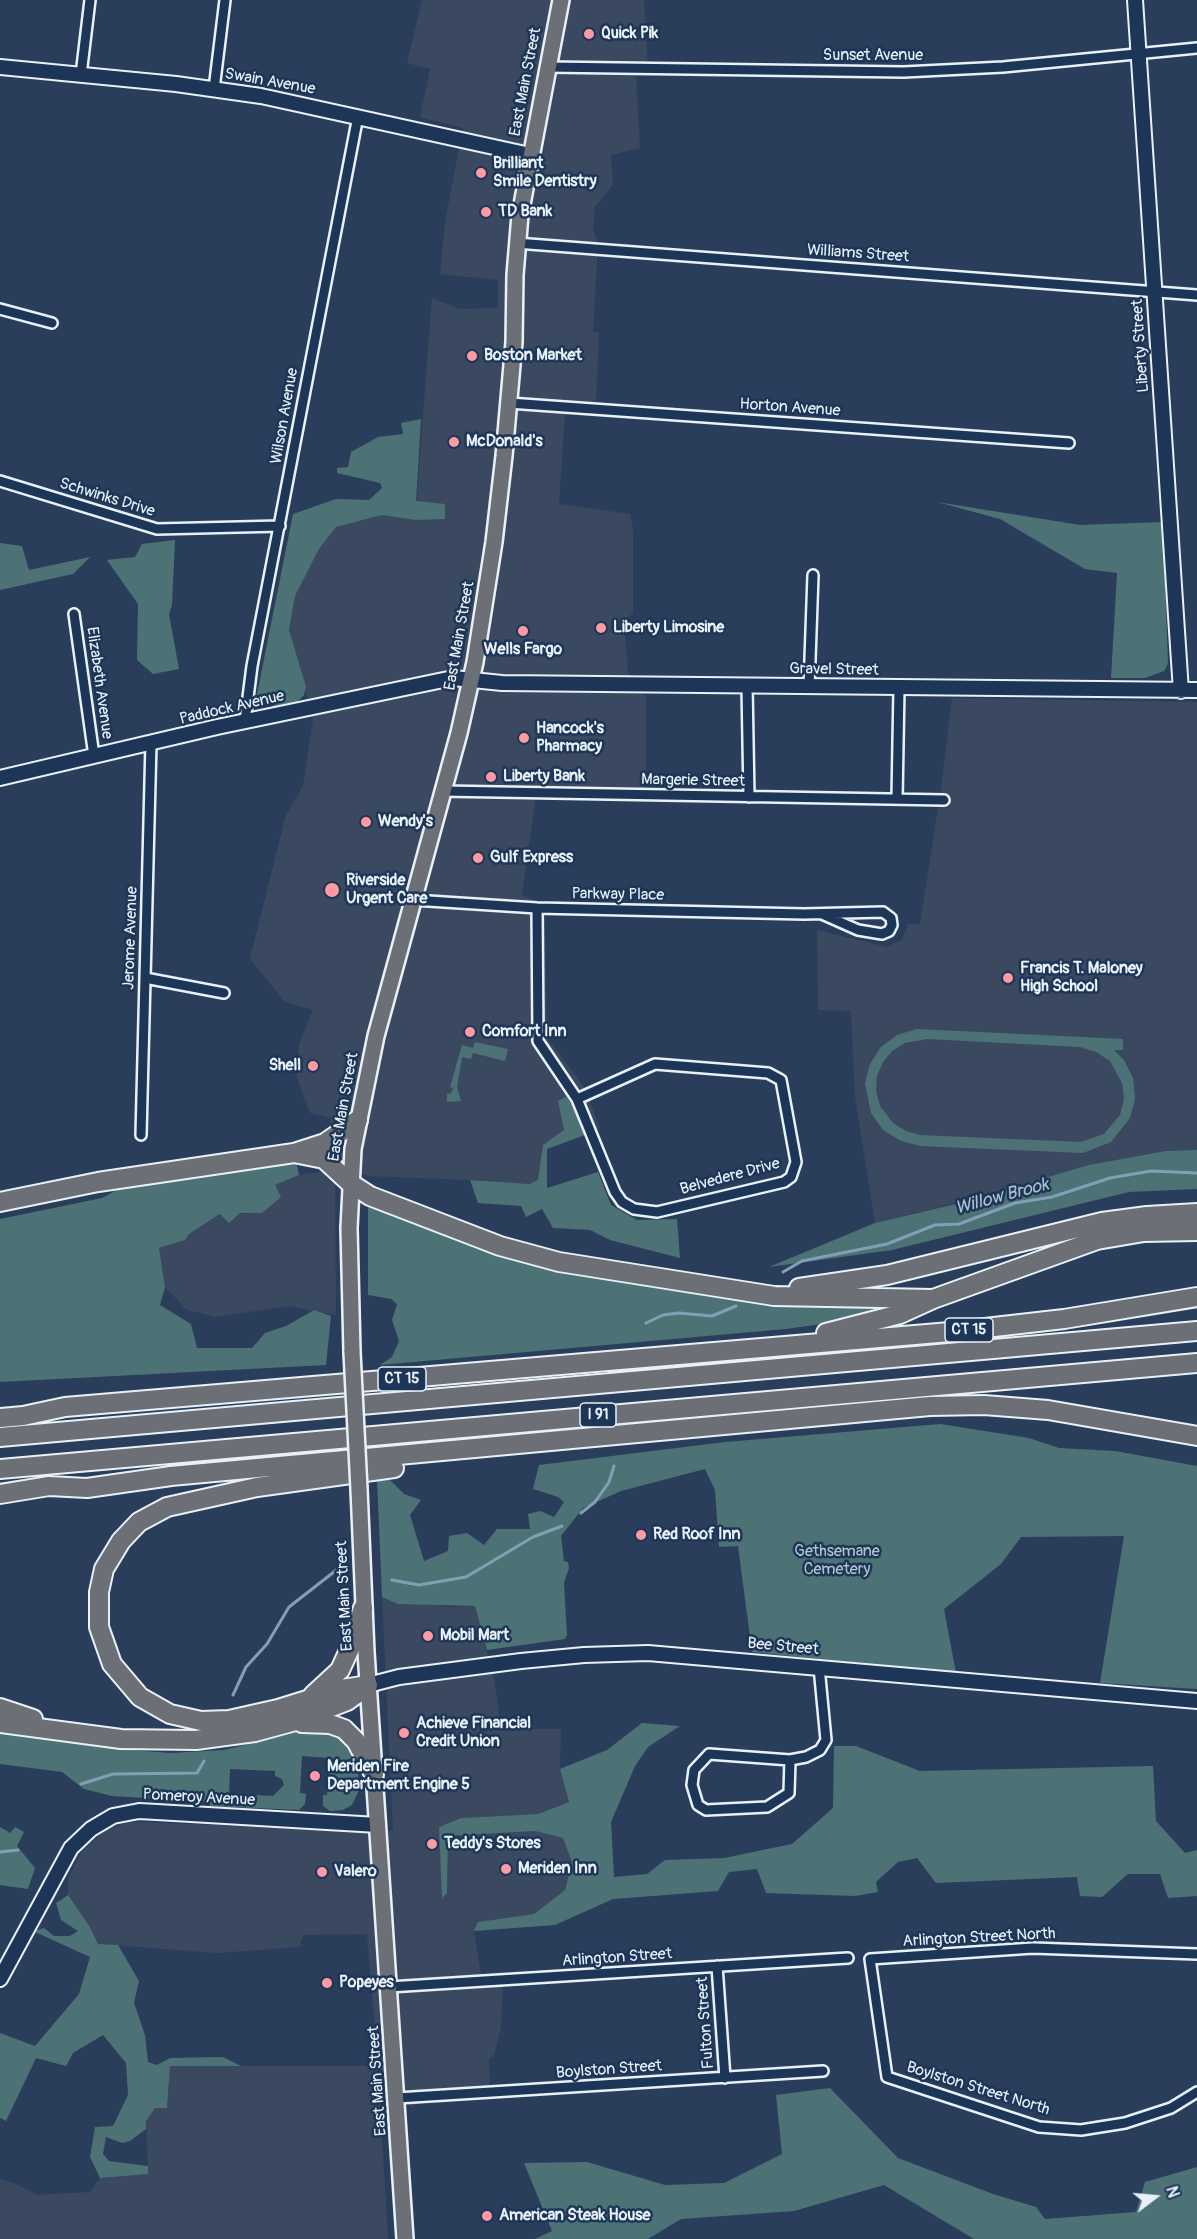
<!DOCTYPE html>
<style>
body{margin:0}
#map{position:relative;width:1197px;height:2239px;overflow:hidden;background:#2a3e5b;font-family:Pangolin,sans-serif}
canvas{display:block}
.north{position:absolute;left:1125px;top:2167px;width:60px;height:60px;-webkit-text-stroke:4px #1d3557;paint-order:stroke;rotate:74deg;font-size:16px;font-weight:700;line-height:24px;text-align:center;color:#e8f1f8}
.north::after{content:'';display:block;margin:auto;width:21px;height:27px;background:#e8f1f8;clip-path:polygon(50% 0,100% 100%,50% 72%,0 100%)}
</style>
<div id="map">
<canvas width="1197" height="2239"></canvas>
<div class="north">N</div>
</div>
<script>
const ctx = document.querySelector('canvas').getContext('2d');
ctx.lineJoin = 'round';
function paint(path, color) { ctx.fillStyle = color; ctx.fill(path, 'evenodd'); }
const poly = rows => new Path2D(rows.map(r => 'M' + r).join(''));
function trace(path, color, width, dash) { ctx.strokeStyle = color; ctx.lineWidth = width; ctx.lineCap = dash ? 'butt' : 'round'; ctx.setLineDash(dash || []); ctx.stroke(path); }
function drawText(font, color, halo, rows, align = 'center') {
  ctx.font = font + ' Pangolin,sans-serif'; ctx.lineWidth = 5; ctx.setLineDash([]); ctx.textBaseline = 'middle'; ctx.strokeStyle = halo; ctx.fillStyle = color; for (const [text, x, y, turn = 0] of rows) {
    ctx.save(); ctx.translate(x, y); ctx.rotate((+turn || 0) * Math.PI / 180); ctx.textAlign = isNaN(turn) ? turn : align; if (halo) ctx.strokeText(text, 0, 0); ctx.fillText(text, 0, 0); ctx.restore();
  }
}
const built = poly([
 [422,0,644,0,648,68,636,77,640,148,611,155,613,185,595,207,593,230,598,242,593,331,599,333,596,400,565,413,559,504,630,514,633,529,633,613,624,621,628,672,646,697,646,790,537,788,522,894,534,902,545,919,547,1038,585,1088,600,1129,547,1149,547,1188,530,1184,470,1180,368,1176,335,1161,336,1315,289,1306,216,1317,187,1310,165,1287,159,1248,185,1240,189,1234,221,1214,262,1213,275,1185,299,1175,326,1171,331,1118,310,1113,297,1078,299,1044,313,1010,285,1002,250,959,286,815,303,786,313,719,289,630,295,596,319,549,336,527,382,515,415,520,432,298,460,309,498,308,498,280,440,274,445,222,463,128,420,117,430,69,407,63],
 [952,698,1197,702,1197,1150,1166,1151,875,1223,855,1097,851,1011,818,1010,817,930,887,947,902,940,908,924,920,924,941,789],
 [382,1597,398,1604,428,1603,446,1607,475,1606,494,1677,501,1729,561,1729,560,1769,569,1802,538,1814,461,1818,439,1827,447,1893,448,1836,535,1831,563,1838,572,1862,565,1890,534,1914,479,1922,474,1931,481,1974,504,1972,501,2027,494,2056,489,2059,490,2097,418,2102,412,2108,378,2067,388,2239,0,2239,0,2179,16,2184,36,2195,90,2192,100,2178,148,2174,146,2121,155,2108,167,2108,170,2066,378,2066,367,1934,303,1935,299,1947,218,1953,98,1944,90,1927,68,1895,68,1879,82,1851,106,1830,130,1822,393,1831]
]);
const green = poly([
 [421,419,416,501,445,504,445,519,415,520,382,515,336,527,319,549,295,596,289,630,306,687,304,695,298,701,276,706,262,703,257,694,293,514,336,499,369,500,382,488,380,483,337,473,337,468,348,467,351,452,378,437,403,434,401,423],
 [937,502,1080,525,1163,522,1168,664,1164,671,1145,678,1111,678,1117,573,1085,569,1000,519],
 [175,540,172,605,169,614,179,669,153,674,137,660,138,604,107,560,135,557,142,544],
 [0,543,22,546,29,570,90,557,73,574,0,590],
 [917,1029,1123,1039,1123,1050,1114,1050,1124,1060,1133,1078,1135,1099,1130,1118,1111,1142,1083,1153,920,1146,901,1141,883,1130,871,1113,865,1083,870,1064,881,1047,897,1035],
 [927,1039,1080,1047,1096,1052,1110,1061,1122,1083,1124,1099,1120,1115,1104,1134,1081,1142,920,1135,906,1131,893,1123,880,1106,876,1091,877,1076,883,1062,892,1051,905,1043],
 [475,1042,508,1049,505,1061,473,1053,471,1059,462,1057,457,1087,461,1101,447,1102,447,1093,451,1094,453,1088,450,1087,462,1045,473,1048],
 [566,1097,572,1104,585,1135,547,1149,547,1188,598,1172,611,1205,637,1220,677,1219,680,1258,610,1240,590,1230,553,1228,542,1209,526,1217,521,1206,478,1203,470,1180,530,1184,538,1180,543,1145,564,1130,558,1101],
 [1197,1150,1197,1189,1129,1192,892,1250,769,1267,875,1223,960,1203,1089,1165,1166,1151],
 [296,1161,299,1175,275,1185,281,1197,262,1213,240,1213,229,1223,220,1214,189,1234,185,1240,159,1248,165,1287,160,1305,191,1324,197,1348,252,1348,265,1333,286,1326,314,1310,331,1316,326,1365,0,1382,0,1219,102,1198,134,1181],
 [372,1204,474,1243,881,1305,882,1309,829,1323,786,1329,380,1365,392,1357,399,1341,392,1320,397,1304,391,1299,368,1295,368,1205],
 [940,1424,1029,1438,1059,1448,1115,1451,1197,1466,1197,1689,1100,1683,1124,1536,1021,1537,1001,1564,944,1609,956,1673,752,1652,738,1546,719,1547,715,1490,705,1469,621,1491,583,1508,561,1536,564,1561,568,1562,569,1568,564,1583,567,1635,565,1639,487,1650,475,1606,398,1604,382,1597,377,1479,388,1478,404,1494,421,1500,410,1515,424,1561,448,1551,449,1536,467,1533,484,1545,497,1529,530,1529,528,1514,540,1511,554,1517,564,1502,558,1497,533,1489,539,1465,725,1442],
 [642,1723,680,1726,648,1747,635,1766,611,1822,614,1877,647,1874,665,1860,724,1858,792,1844,833,1808,834,1746,856,1746,920,1771,1153,1766,1156,1821,1185,1853,1197,1850,1197,1896,1168,1898,1160,1874,1128,1874,1102,1897,1080,1896,1077,1877,936,1883,917,1858,898,1862,876,1882,878,1892,855,1896,766,1893,757,1869,729,1872,718,1891,613,1899,555,1925,474,1931,478,1922,534,1914,565,1890,572,1862,563,1838,535,1831,448,1836,447,1893,442,1898,439,1827,461,1818,538,1814,569,1802,560,1769,607,1750],
 [306,1730,338,1731,355,1751,360,1788,352,1805,343,1810,330,1811,323,1806,323,1795,327,1795,329,1758,302,1756,300,1793,306,1794,305,1804,299,1810,210,1806,210,1802,112,1796,84,1789,62,1772,0,1764,0,1732,116,1749,171,1753,224,1750],
 [230,1769,275,1771,275,1776,282,1779,284,1785,273,1796,229,1794],
 [0,1827,10,1833,15,1827,24,1832,17,1846,35,1868,28,1889,0,1885],
 [68,1895,90,1927,98,1944,118,1945,139,1981,134,2003,145,2035,148,2062,157,2065,170,2058,223,2057,241,2066,170,2066,167,2108,155,2108,146,2121,146,2129,130,2141,122,2143,106,2137,103,2154,109,2161,148,2166,148,2174,100,2178,90,2157,95,2127,113,2126,128,2095,126,2063,103,2035,73,2053,66,2066,36,2058,6,2121,0,2118,0,2033,35,2046,79,1994,90,1957,33,1931,44,1928,54,1936,70,1936,78,1931,61,1920,56,1903],
 [830,2088,898,2158,993,2194,1036,2207,1045,2219,1136,2212,1145,2182,1197,2167,1197,2239,974,2239,884,2185,794,2211,681,2219,648,2239,535,2239,552,2231,524,2163,587,2162,665,2185,724,2183,782,2154,776,2095]
]);
const stream = poly([
 [783,1272,802,1261,887,1244,935,1225,959,1224,1015,1203,1052,1197,1110,1178,1151,1171,1197,1173],
 [646,1323,663,1315,679,1313,712,1316,736,1306],
 [581,1513,595,1502,609,1482,614,1466],
 [392,1580,419,1585,466,1577,533,1537,562,1526],
 [233,1695,246,1667,267,1644,289,1607,339,1568],
 [81,1784,113,1774,197,1773,204,1761],
 [0,1852,18,1850]
]);
const street = poly([
 [547,67,904,72,1003,67,1197,48],
 [81,75,90,0],
 [214,89,225,0],
 [516,243,1197,295],
 [0,309,52,323],
 [509,403,1069,443],
 [0,481,157,529,280,526],
 [74,614,94,756],
 [747,686,749,797],
 [809,687,813,575],
 [245,721,252,666,358,116],
 [443,791,944,800],
 [897,799,899,688],
 [413,900,537,908,804,914,883,912,891,918,892,925,889,931,882,934,858,930,822,914],
 [537,908,538,1041,577,1099],
 [145,978,224,993],
 [655,1064,768,1073,781,1080,796,1162,791,1177,784,1182,657,1212,634,1209,622,1202,615,1192,577,1099,655,1064],
 [141,1135,151,743],
 [790,1760,789,1793,767,1807,706,1810,698,1805,692,1785,694,1770,709,1754,790,1760,806,1757,820,1750,826,1740,819,1667],
 [1197,1954,1033,1948,870,1959,887,2077,1039,2127,1081,2130,1125,2123,1171,2108,1197,2092],
 [717,1966,725,2078],
 [389,1987,848,1958],
 [397,2098,823,2071]
]);
const secondary = poly([
 [1135,0,1181,691],
 [0,67,176,84,261,96,530,155],
 [0,778,217,727,453,678,502,683,1197,690],
 [368,1685,399,1677,521,1661,584,1655,648,1653,1197,1701],
 [0,1979,71,1848,91,1829,113,1816,139,1811,157,1812,378,1825]
]);
const primary = poly([
 [352,1352,349,1228,353,1149,376,1036,459,733,475,662,494,542,504,456,514,342,515,275,520,215,561,0],
 [359,1489,366,1652,405,2239]
]);
const highway = poly([
 [294,1153,324,1159,350,1183,370,1196,500,1246,559,1262,774,1296,933,1299],
 [0,1202,98,1182,294,1153,325,1143,358,1120],
 [799,1288,887,1275,1102,1222,1147,1216,1197,1213],
 [826,1333,900,1314,933,1299,1097,1240,1144,1232,1197,1231],
 [0,1418,23,1416,65,1407,950,1332,1064,1319,1197,1297],
 [0,1437,1197,1331],
 [0,1469,1197,1363],
 [0,1494,49,1486,87,1488,171,1476,930,1406,984,1405,1048,1410,1197,1436],
 [368,1685,342,1689,278,1709,229,1720,201,1721,170,1714,140,1697,112,1664,99,1627,99,1592,104,1569,121,1541,139,1522,167,1507,257,1487,394,1468],
 [313,1695,340,1670,351,1646,363,1608],
 [0,1708,33,1719],
 [0,1723,121,1739,196,1740,255,1732,292,1722,347,1701,365,1688],
 [302,1723,330,1724,344,1729,356,1741,374,1774]
]);
const primaryBridge = poly([
 [352,1352,359,1489]
]);
const markers = [
 [589,34,6,"#ff9aa2"],
 [481,173,6,"#ff9aa2"],
 [486,212,6,"#ff9aa2"],
 [472,356,6,"#ff9aa2"],
 [454,442,6,"#ff9aa2"],
 [601,628,6,"#ff9aa2"],
 [523,631,6,"#ff9aa2"],
 [524,738,6,"#ff9aa2"],
 [491,777,6,"#ff9aa2"],
 [366,822,6,"#ff9aa2"],
 [478,858,6,"#ff9aa2"],
 [332,890,8,"#ff9aa2"],
 [1008,978,6,"#ff9aa2"],
 [470,1032,6,"#ff9aa2"],
 [313,1066,6,"#ff9aa2"],
 [641,1535,6,"#ff9aa2"],
 [428,1636,6,"#ff9aa2"],
 [404,1733,6,"#ff9aa2"],
 [315,1776,6,"#ff9aa2"],
 [432,1844,6,"#ff9aa2"],
 [506,1869,6,"#ff9aa2"],
 [322,1872,6,"#ff9aa2"],
 [327,1983,6,"#ff9aa2"],
 [487,2216,6,"#ff9aa2"]
];
const shields = [
 [969,1330,48],
 [402,1379,48],
 [598,1415,36]
];
const shieldNames = [
 ["CT 15",969,1330],
 ["CT 15",402,1379],
 ["I 91",598,1415]
];
const poiNames = [
 ["Quick Pik",601,34],
 ["Brilliant",493,164],
 ["Smile Dentistry",493,182],
 ["TD Bank",498,212],
 ["Boston Market",484,356],
 ["McDonald's",466,442],
 ["Liberty Limosine",613,628],
 ["Wells Fargo",523,650,"center"],
 ["Hancock's",536,729],
 ["Pharmacy",536,747],
 ["Liberty Bank",503,777],
 ["Wendy's",378,822],
 ["Gulf Express",490,858],
 ["Riverside",346,881],
 ["Urgent Care",346,899],
 ["Francis T. Maloney",1020,969],
 ["High School",1020,987],
 ["Comfort Inn",482,1032],
 ["Shell",301,1066,"right"],
 ["Red Roof Inn",653,1535],
 ["Mobil Mart",440,1636],
 ["Achieve Financial",416,1724],
 ["Credit Union",416,1742],
 ["Meriden Fire",327,1767],
 ["Department Engine 5",327,1785],
 ["Teddy's Stores",444,1844],
 ["Meriden Inn",518,1869],
 ["Valero",334,1872],
 ["Popeyes",339,1983],
 ["American Steak House",499,2216]
];
const streetNames = [
 ["Sunset Avenue",873,56],
 ["Swain Avenue",270,82,10],
 ["East Main Street",526,82,-79],
 ["Williams Street",858,254,4],
 ["Liberty Street",1141,346,-94],
 ["Horton Avenue",790,408,4],
 ["Wilson Avenue",285,416,-80],
 ["Schwinks Drive",107,498,17],
 ["East Main Street",460,636,-80],
 ["Gravel Street",834,670,1],
 ["Elizabeth Avenue",99,683,82],
 ["Paddock Avenue",232,708,-13],
 ["Margerie Street",693,781,1],
 ["Parkway Place",618,895,1],
 ["Jerome Avenue",131,938,-88],
 ["East Main Street",344,1107,-80],
 ["Belvedere Drive",730,1177,-15],
 ["East Main Street",345,1596,-93],
 ["Bee Street",783,1647,5],
 ["Pomeroy Avenue",199,1798,3],
 ["Arlington Street North",979,1938,-3],
 ["Arlington Street",617,1958,-4],
 ["Fulton Street",706,2023,-94],
 ["Boylston Street",609,2070,-4],
 ["East Main Street",378,2081,-94],
 ["Boylston Street North",978,2089,17]
];
const parkNames = [
 ["Gethsemane",837,1552],
 ["Cemetery",837,1570]
];
const waterNames = [
 ["Willow Brook",1002,1197,-15]
];
paint(built, '#3a4960');
paint(green, '#4c7275');
trace(stream, '#849fb5', 3);
trace(street, '#e8f1f8', 14);
trace(secondary, '#e8f1f8', 18);
trace(primary, '#e8f1f8', 20);
trace(highway, '#e8f1f8', 22);
trace(street, '#1d3557', 9);
trace(secondary, '#1d3557', 14);
trace(primary, '#6c6f75', 15);
trace(highway, '#6c6f75', 18);
trace(primaryBridge, '#e8f1f8', 20, []);
trace(primaryBridge, '#6c6f75', 15);
for (const [x, y, r, color] of markers) { const dot = new Path2D(); dot.arc(x, y, r, 0, 2 * Math.PI); ctx.fillStyle = color; ctx.fill(dot); trace(dot, '#1d3557', 2); }
for (const [x, y, w] of shields) { const box = new Path2D(); box.roundRect(x - w / 2, y - 12, w, 24, 4.5); ctx.fillStyle = '#1d3557'; ctx.fill(box); trace(box, '#e8f1f8', 1.5); }
drawText('bold 15px', '#e8f1f8', null, shieldNames);
drawText('bold 16px', '#e8f1f8', '#1d3557', poiNames, 'left');
drawText('16px', '#e8f1f8', '#1d3557', streetNames);
drawText('16px', '#b1c5ca', '#1d3557', parkNames);
drawText('italic 18px', '#aec1d1', '#1d3557', waterNames);
</script>
